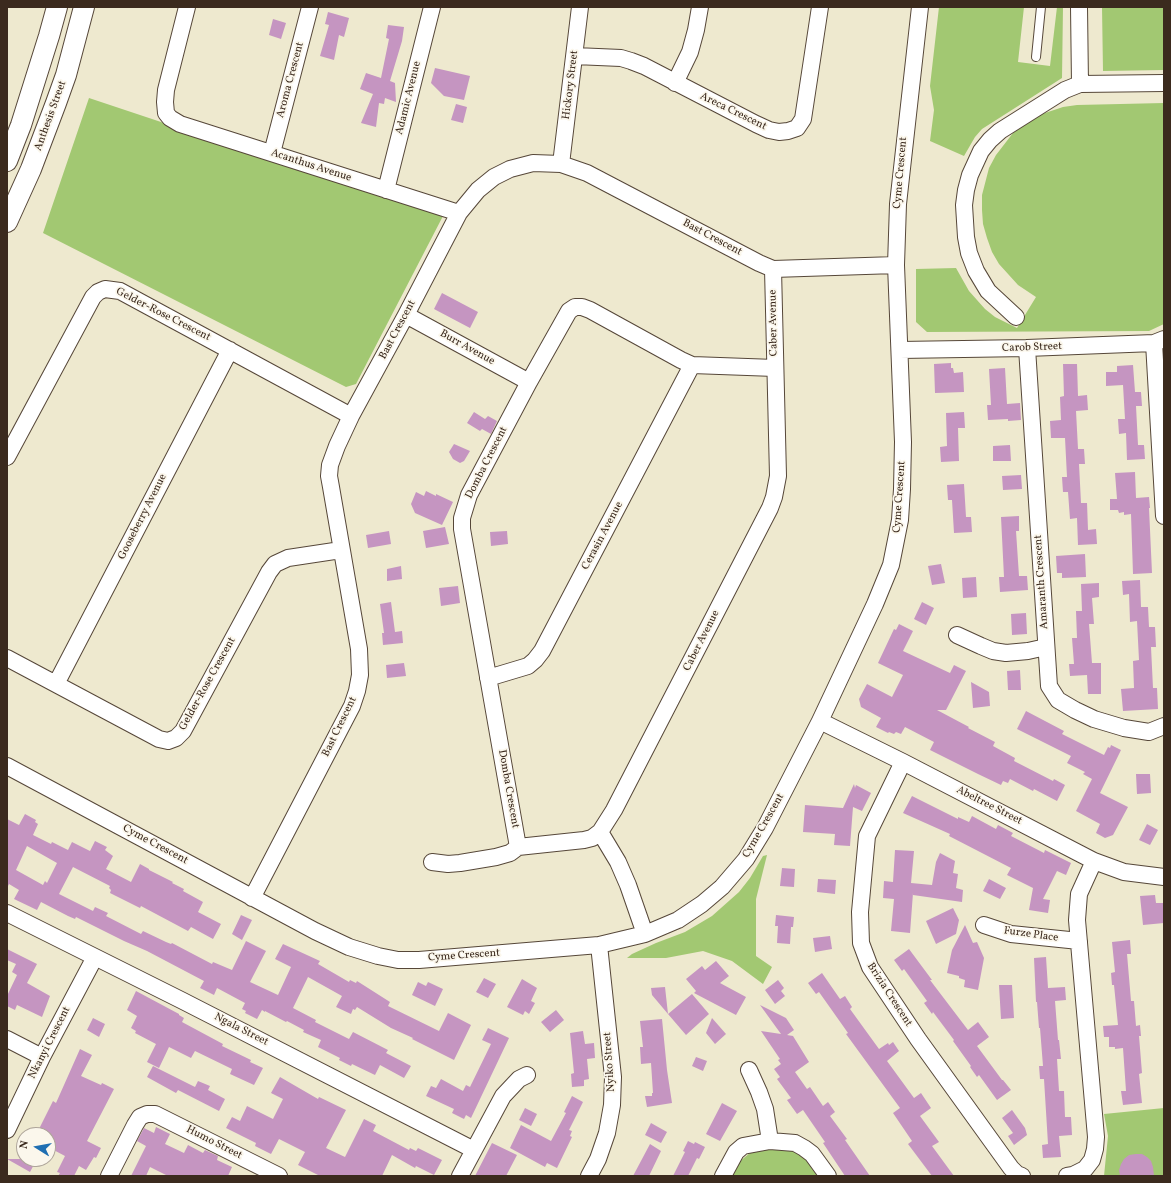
<!DOCTYPE html>
<style>
body{margin:0}
#map{position:relative;width:1171px;height:1183px;overflow:hidden;background:#eee9cf;font-family:Vollkorn,serif}
canvas{display:block}
.frame{position:absolute;inset:0;border:8px solid #3b2a1e;pointer-events:none}
.north{position:absolute;left:16px;top:1127px;width:40px;height:40px;box-sizing:border-box;background:#fbf7ec;border:1px solid #aea59a;border-radius:50%;rotate:281deg;font-size:11px;font-weight:700;line-height:16px;text-align:center;color:#3b2a1e}
.north::after{content:'';display:block;margin:auto;width:14px;height:18px;background:#1f6fb2;clip-path:polygon(50% 0,100% 100%,50% 72%,0 100%)}
</style>
<div id="map">
<canvas width="1171" height="1183"></canvas>
<div class="frame"></div>
<div class="north">N</div>
</div>
<script>
const ctx = document.querySelector('canvas').getContext('2d');
ctx.lineJoin = 'round';
function paint(path, color) { ctx.fillStyle = color; ctx.fill(path, 'evenodd'); }
const poly = rows => new Path2D(rows.map(r => 'M' + r).join(''));
function trace(path, color, width, dash) { ctx.strokeStyle = color; ctx.lineWidth = width; ctx.lineCap = dash ? 'butt' : 'round'; ctx.setLineDash(dash || []); ctx.stroke(path); }
function drawText(font, color, halo, rows, align = 'center') {
  ctx.font = font + ' Vollkorn,serif'; ctx.lineWidth = 3.5; ctx.setLineDash([]); ctx.textBaseline = 'middle'; ctx.strokeStyle = halo; ctx.fillStyle = color; for (const [text, x, y, turn = 0] of rows) {
    ctx.save(); ctx.translate(x, y); ctx.rotate((+turn || 0) * Math.PI / 180); ctx.textAlign = isNaN(turn) ? turn : align; if (halo) ctx.strokeText(text, 0, 0); ctx.fillText(text, 0, 0); ctx.restore();
  }
}
const green = poly([
 [939,7,1024,7,1018,62,1050,66,1057,7,1063,7,1062,78,982,129,975,137,964,156,930,141,934,110,930,86],
 [1102,7,1164,7,1164,70,1103,71],
 [89,98,443,216,356,384,346,387,43,233],
 [1164,103,1164,324,1149,331,927,332,916,322,916,269,956,268,969,291,985,309,995,317,1017,328,1036,297,1018,285,999,264,992,252,987,238,983,224,982,210,982,195,989,168,996,155,1013,133,1036,116,1063,107,1077,105],
 [767,855,756,899,756,956,772,967,763,984,732,961,703,951,666,958,627,958,632,954,656,943,685,932,712,916,739,892,750,878,763,856],
 [1164,1108,1164,1176,1104,1176,1108,1136,1104,1114],
 [778,1146,803,1153,820,1176,730,1176,739,1162,750,1153]
]);
const building = poly([
 [328,12,349,18,344,37,339,35,334,60,320,56,329,25,325,24],
 [273,19,286,23,281,39,269,35],
 [388,25,404,27,402,41,390,81,395,83,396,102,385,98,384,104,379,103,376,127,361,123,373,94,360,89,366,73,381,78,389,39,386,38],
 [435,68,470,76,464,100,444,96,431,83],
 [456,104,467,107,463,123,451,120],
 [442,293,478,312,470,328,434,309],
 [951,363,951,368,953,368,954,373,963,372,964,392,935,393,934,364],
 [1063,364,1077,364,1078,396,1087,395,1088,410,1076,411,1078,449,1084,449,1085,464,1079,464,1081,503,1087,503,1088,530,1096,529,1097,544,1078,545,1077,518,1070,519,1068,492,1063,492,1062,477,1067,477,1065,438,1051,438,1050,421,1061,420,1060,397,1064,396],
 [1133,365,1135,392,1141,392,1142,406,1136,406,1138,445,1144,445,1145,459,1127,460,1126,433,1119,434,1118,419,1125,419,1123,385,1106,386,1106,372,1117,372,1117,366],
 [1005,368,1007,404,1020,403,1021,420,1008,421,1008,419,988,420,987,405,991,405,989,369],
 [474,412,485,419,488,416,497,421,491,434,482,429,480,431,467,423],
 [964,412,965,428,958,428,959,461,941,462,940,447,947,446,946,413],
 [454,444,470,451,464,461,460,463,453,459,449,452],
 [1010,445,1011,461,993,461,993,446],
 [1135,472,1136,498,1149,497,1150,508,1149,508,1152,573,1133,574,1131,514,1124,515,1124,512,1119,513,1118,510,1110,510,1110,499,1117,499,1115,473],
 [1021,475,1022,489,1003,490,1002,476],
 [964,484,966,517,971,517,972,532,954,533,952,500,948,500,947,485],
 [426,491,436,496,436,494,453,502,442,525,415,513,411,504,416,492,424,496],
 [1019,516,1019,531,1016,531,1019,576,1027,576,1028,590,1000,592,999,577,1004,577,1001,517],
 [445,527,449,544,426,548,423,531],
 [389,531,391,544,368,548,366,535],
 [507,531,508,544,491,546,490,532],
 [1085,554,1086,577,1062,578,1062,573,1057,573,1056,556],
 [941,564,945,583,932,585,928,566],
 [401,566,402,579,387,581,387,569],
 [976,577,977,597,963,598,962,578],
 [1140,580,1141,607,1148,607,1149,627,1155,627,1156,647,1151,647,1153,688,1157,688,1158,709,1123,711,1121,689,1134,688,1133,661,1139,660,1137,621,1130,622,1129,594,1123,595,1122,581],
 [1099,583,1099,597,1092,598,1094,624,1089,624,1092,663,1101,663,1101,694,1088,694,1087,675,1070,676,1069,664,1074,664,1072,638,1077,638,1076,611,1082,611,1081,584],
 [458,586,460,603,441,606,439,588],
 [391,602,395,632,402,631,403,643,383,645,382,633,384,633,380,604],
 [922,602,934,608,926,625,914,619],
 [1026,613,1027,634,1012,635,1011,614],
 [899,624,913,631,903,651,950,673,954,665,966,671,946,710,937,710,969,727,968,728,995,742,993,746,1015,758,1014,761,1053,781,1054,779,1065,785,1057,801,1034,789,1033,791,1010,779,1008,783,1003,781,1001,785,978,774,930,750,934,742,905,727,901,734,896,732,894,734,889,732,888,733,876,727,881,718,861,707,859,699,867,684,892,697,903,675,878,663,894,629,896,630],
 [404,663,406,676,387,678,386,665],
 [1020,670,1021,690,1008,690,1007,671],
 [971,682,989,692,990,706,973,708],
 [1026,711,1064,731,1062,734,1104,755,1108,747,1110,748,1111,745,1121,750,1100,793,1128,807,1113,835,1105,838,1096,833,1100,824,1076,811,1092,779,1083,774,1085,772,1067,763,1071,756,1017,729],
 [1136,774,1150,774,1151,793,1137,794],
 [854,784,855,788,856,785,871,793,862,811,853,807,850,846,834,845,835,834,803,832,805,805,843,808],
 [912,796,958,819,958,817,969,822,972,816,996,829,998,825,1013,833,1011,836,1044,853,1045,850,1071,863,1066,875,1057,871,1043,899,1050,900,1048,913,1029,910,1033,888,1007,875,1011,868,949,836,950,834,903,813],
 [25,814,36,820,35,822,38,824,33,835,51,844,52,842,68,850,72,842,90,851,95,841,107,847,105,850,113,856,106,869,131,882,140,864,149,869,149,870,173,882,172,883,184,889,183,891,203,902,198,912,221,924,213,939,191,927,188,931,141,906,140,908,110,893,111,890,109,888,110,886,73,867,59,894,93,911,95,907,108,913,106,916,141,934,143,931,166,942,171,944,172,943,212,964,213,962,232,970,246,941,266,951,250,982,278,995,291,967,275,959,283,944,320,961,318,964,349,982,350,980,356,983,357,981,390,1002,388,1006,439,1031,448,1013,471,1025,454,1060,412,1039,413,1038,391,1028,357,1007,355,1010,353,1009,351,1014,336,1007,342,996,308,977,293,1008,316,1020,315,1022,349,1039,353,1032,388,1050,386,1053,411,1066,404,1078,380,1065,375,1075,352,1064,351,1066,339,1060,340,1058,318,1047,321,1040,303,1032,304,1030,287,1021,286,1022,265,1011,265,1012,262,1010,257,1019,245,1013,246,1011,242,1009,245,1003,217,988,214,995,200,988,204,981,147,951,124,941,76,917,75,919,68,916,41,902,37,910,14,899,19,890,9,884,7,888,7,819,19,825],
 [27,846,57,863,47,883,45,881,43,885,16,870],
 [1147,824,1158,830,1150,845,1139,840],
 [895,850,914,851,911,883,932,885,936,862,940,853,955,861,953,873,958,874,956,888,963,890,962,902,913,895,913,893,910,933,891,931,894,899,883,898,884,881,893,882],
 [782,868,795,869,794,887,780,886],
 [818,879,836,880,835,894,817,892],
 [989,879,1006,888,1000,899,983,891],
 [1155,895,1156,903,1164,903,1164,923,1143,925,1140,896],
 [953,908,959,920,956,934,936,944,926,921],
 [241,915,252,920,242,940,232,934],
 [776,915,794,917,793,927,791,927,790,944,777,943,778,926,775,926],
 [965,925,973,943,977,942,984,958,978,990,964,987,965,980,959,978,959,976,947,973,952,950],
 [830,936,832,949,815,952,813,938],
 [1130,940,1131,954,1127,954,1131,1001,1134,1001,1136,1026,1140,1025,1141,1036,1139,1036,1142,1073,1139,1074,1142,1103,1123,1105,1121,1091,1126,1091,1123,1048,1115,1049,1115,1047,1109,1047,1109,1037,1104,1037,1103,1026,1118,1025,1114,985,1112,985,1111,973,1115,972,1112,942],
 [7,949,37,964,27,983,50,996,42,1017,17,1005,15,1010,7,1006,7,996,17,975,12,972,16,964,7,960],
 [909,949,932,980,930,980,968,1030,978,1022,989,1037,977,1046,1002,1080,1003,1080,1011,1090,997,1100,979,1075,977,1077,970,1067,971,1066,953,1041,954,1040,933,1012,932,1014,924,1003,927,1001,904,969,902,971,894,960],
 [1046,957,1048,988,1065,987,1066,1000,1055,1001,1058,1040,1059,1040,1061,1059,1057,1059,1059,1091,1064,1091,1065,1117,1071,1117,1072,1135,1059,1136,1061,1157,1043,1158,1042,1145,1048,1144,1044,1079,1040,1079,1039,1066,1043,1066,1040,1028,1039,1028,1037,1002,1036,1002,1034,958],
 [716,961,729,976,720,983,746,997,736,1015,694,993,696,991,686,979,702,966,705,970],
 [822,973,840,999,845,996,852,1007,850,1009,879,1049,888,1043,889,1045,893,1042,899,1051,887,1061,914,1098,921,1093,931,1108,920,1116,939,1142,932,1146,954,1176,932,1176,908,1144,912,1141,893,1113,900,1108,846,1034,848,1033,819,992,816,994,808,983],
 [484,978,496,984,488,998,476,992],
 [522,979,537,988,531,1001,535,1003,529,1014,525,1011,523,1015,507,1007],
 [778,980,784,988,781,991,785,996,775,1004,765,990],
 [418,982,426,986,428,982,443,989,435,1006,412,995],
 [999,985,1012,985,1014,1018,1001,1019],
 [665,987,668,1014,652,995,651,988],
 [136,991,179,1014,179,1015,184,1018,182,1022,223,1044,222,1046,251,1060,250,1062,263,1068,254,1085,230,1074,232,1069,195,1051,191,1058,169,1047,159,1068,147,1062,156,1044,135,1033,136,1031,131,1028,137,1016,127,1010],
 [692,994,709,1014,686,1035,668,1014],
 [760,1005,786,1018,794,1030,787,1035,793,1036,809,1062,795,1072,807,1089,810,1087,823,1106,828,1102,835,1112,830,1116,847,1139,845,1140,870,1176,845,1176,823,1143,825,1142,803,1110,797,1114,787,1100,791,1098,777,1079,780,1077,774,1069,781,1064,778,1060,780,1059,761,1031,781,1034],
 [556,1010,564,1020,550,1032,541,1022],
 [93,1018,105,1024,99,1037,87,1030],
 [712,1018,726,1034,715,1044,706,1033],
 [662,1019,667,1070,672,1103,647,1107,645,1096,652,1096,652,1093,653,1093,651,1063,641,1064,640,1047,643,1047,640,1021],
 [488,1028,509,1038,471,1118,466,1115,464,1119,452,1113,454,1109,426,1096,431,1086,436,1088,441,1079,463,1091,466,1085,470,1087,491,1044,482,1040],
 [583,1031,585,1044,594,1043,595,1058,587,1059,589,1079,584,1080,584,1086,572,1087,571,1074,574,1073,570,1033],
 [80,1049,92,1055,81,1076,101,1085,102,1083,114,1089,87,1141,101,1148,96,1158,94,1157,86,1170,79,1166,74,1176,58,1176,60,1173,57,1172,65,1156,48,1147,48,1135,36,1135,53,1101,56,1103],
 [696,1057,707,1061,703,1071,692,1066],
 [153,1066,195,1087,198,1081,210,1086,208,1090,225,1099,219,1111,178,1090,176,1093,147,1077],
 [280,1077,318,1099,319,1097,346,1110,326,1148,345,1157,364,1119,376,1125,373,1131,409,1150,410,1148,416,1151,418,1148,442,1160,434,1175,416,1166,415,1168,392,1155,382,1176,320,1176,298,1165,305,1152,279,1139,271,1154,255,1146,256,1143,226,1128,232,1117,240,1121,247,1106,273,1119,283,1099,271,1093],
 [572,1096,583,1102,569,1130,572,1131,570,1136,572,1137,557,1168,547,1163,545,1167,510,1148,521,1125,551,1141,566,1113,564,1112],
 [722,1103,737,1111,720,1141,706,1134],
 [525,1108,537,1114,531,1126,519,1120],
 [1012,1110,1025,1128,1027,1135,1014,1145,1008,1136,1013,1133,1002,1118],
 [651,1123,667,1132,661,1143,645,1135],
 [156,1127,170,1134,165,1144,184,1153,188,1145,203,1153,205,1150,218,1156,217,1160,232,1167,228,1176,168,1176,150,1167,146,1176,131,1176,146,1146,137,1141,143,1130,144,1128,154,1133],
 [688,1141,694,1144,695,1142,705,1147,699,1159,697,1158,688,1176,673,1176,685,1152,683,1151],
 [492,1143,517,1155,506,1176,475,1176],
 [650,1144,661,1151,649,1176,633,1176],
 [1136,1154,1142,1154,1147,1157,1151,1161,1153,1167,1154,1176,1120,1176,1119,1170,1121,1164,1124,1159,1129,1155],
 [7,1159,37,1159,30,1172]
]);
const service = poly([
 [1036,57,1041,7]
]);
const minor = poly([
 [187,7,166,90,165,102,166,113,170,118,180,124,459,213],
 [1079,7,1080,84],
 [575,56,621,58,631,61,644,66,756,124,769,130,779,132,788,131,797,128,803,119,820,7],
 [675,83,690,52,696,30,700,7],
 [272,153,310,7],
 [561,164,580,7],
 [386,190,432,7],
 [406,315,529,382],
 [1016,317,988,291,976,271,969,253,966,237,964,205,966,190,970,175,981,151,990,140,1000,131,1065,90,1080,84,1164,83],
 [1154,343,1164,516],
 [1027,348,1049,686,1058,700,1075,710,1094,719,1124,728,1149,732,1164,726],
 [900,350,1027,348,1154,343,1164,339],
 [7,457,93,297,98,292,105,289,120,291,351,416],
 [957,635,981,646,993,651,1006,653,1028,651,1046,647],
 [7,658,159,739,168,741,176,738,183,731,269,572,275,564,288,558,341,550],
 [488,678,528,666,535,660,542,651,692,365],
 [56,684,230,350],
 [820,721,903,762,1094,861,1124,872,1164,877],
 [903,762,867,836,860,912,861,943,870,967,918,1039,1011,1168,1017,1174,1022,1176],
 [7,766,315,931,349,947,378,956,398,960,419,960,599,945,645,934,678,920,702,904,722,887,746,859,765,828,820,721,875,604,891,565,900,520,902,489,903,442,896,265,898,204,920,7],
 [600,832,618,862,628,885,645,934],
 [518,847,462,529,462,518,469,495,529,382,569,311,575,307,582,307,590,310,681,360,692,365,775,368],
 [432,862,448,864,460,863,496,857,510,853,518,847,584,840,592,838,600,832,614,810,770,508,774,497,778,476,773,269],
 [252,898,352,706,357,691,360,675,359,649,331,487,329,476,330,465,337,446,351,416,406,315,459,213,478,190,494,177,510,169,533,163,561,164,587,173,759,263,773,269,896,265],
 [7,913,183,1001,474,1150],
 [984,925,1011,934,1079,941],
 [7,1039,42,1057],
 [749,1070,759,1092,765,1109,770,1141],
 [7,1130,42,1057,95,957],
 [109,1176,135,1125,140,1117,147,1114,155,1114,279,1176],
 [460,1176,503,1096,519,1079,527,1075],
 [589,1176,598,1159,607,1133,612,1105,613,1077,599,945],
 [723,1176,736,1152,743,1146,770,1141,795,1143,804,1148,812,1154,828,1176],
 [1067,1176,1073,1175,1085,1169,1092,1160,1095,1149,1096,1137,1077,920,1079,894,1094,861]
]);
const tertiary = poly([
 [7,161,21,125,49,36,57,7],
 [7,222,31,169,56,103,66,75,84,7]
]);
const streetNames = [
 ["Aroma Crescent",291,80,-75],
 ["Hickory Street",571,85,-83],
 ["Adamic Avenue",409,98,-76],
 ["Areca Crescent",733,112,26],
 ["Anthesis Street",51,116,-70],
 ["Acanthus Avenue",311,166,18],
 ["Cyme Crescent",901,173,-85],
 ["Bast Crescent",712,238,28],
 ["Gelder-Rose Crescent",163,315,27],
 ["Caber Avenue",774,323,-91],
 ["Bast Crescent",398,330,-62],
 ["Burr Avenue",467,348,29],
 ["Carob Street",1032,348,-2],
 ["Domba Crescent",487,463,-63],
 ["Cyme Crescent",900,497,-86],
 ["Gooseberry Avenue",143,517,-63],
 ["Cerasin Avenue",603,536,-62],
 ["Amaranth Crescent",1042,582,-94],
 ["Caber Avenue",702,641,-63],
 ["Gelder-Rose Crescent",208,684,-61],
 ["Bast Crescent",340,727,-64],
 ["Domba Crescent",508,789,80],
 ["Abeltree Street",989,806,27],
 ["Cyme Crescent",764,826,-60],
 ["Cyme Crescent",155,845,28],
 ["Furze Place",1031,935,8],
 ["Cyme Crescent",464,956,-4],
 ["Brizia Crescent",889,995,57],
 ["Ngala Street",241,1030,27],
 ["Nkanyi Crescent",50,1043,-63],
 ["Nyiko Street",610,1062,-94],
 ["Humo Street",214,1143,27]
];
paint(green, '#a2c872');
paint(building, '#c595c1');
trace(service, '#564739', 10);
trace(minor, '#564739', 18);
trace(tertiary, '#564739', 22);
trace(service, '#fff', 8);
trace(minor, '#fff', 16);
trace(tertiary, '#fff', 20);
drawText('11px', '#3b2a1e', '#fbf7ec', streetNames);
</script>
